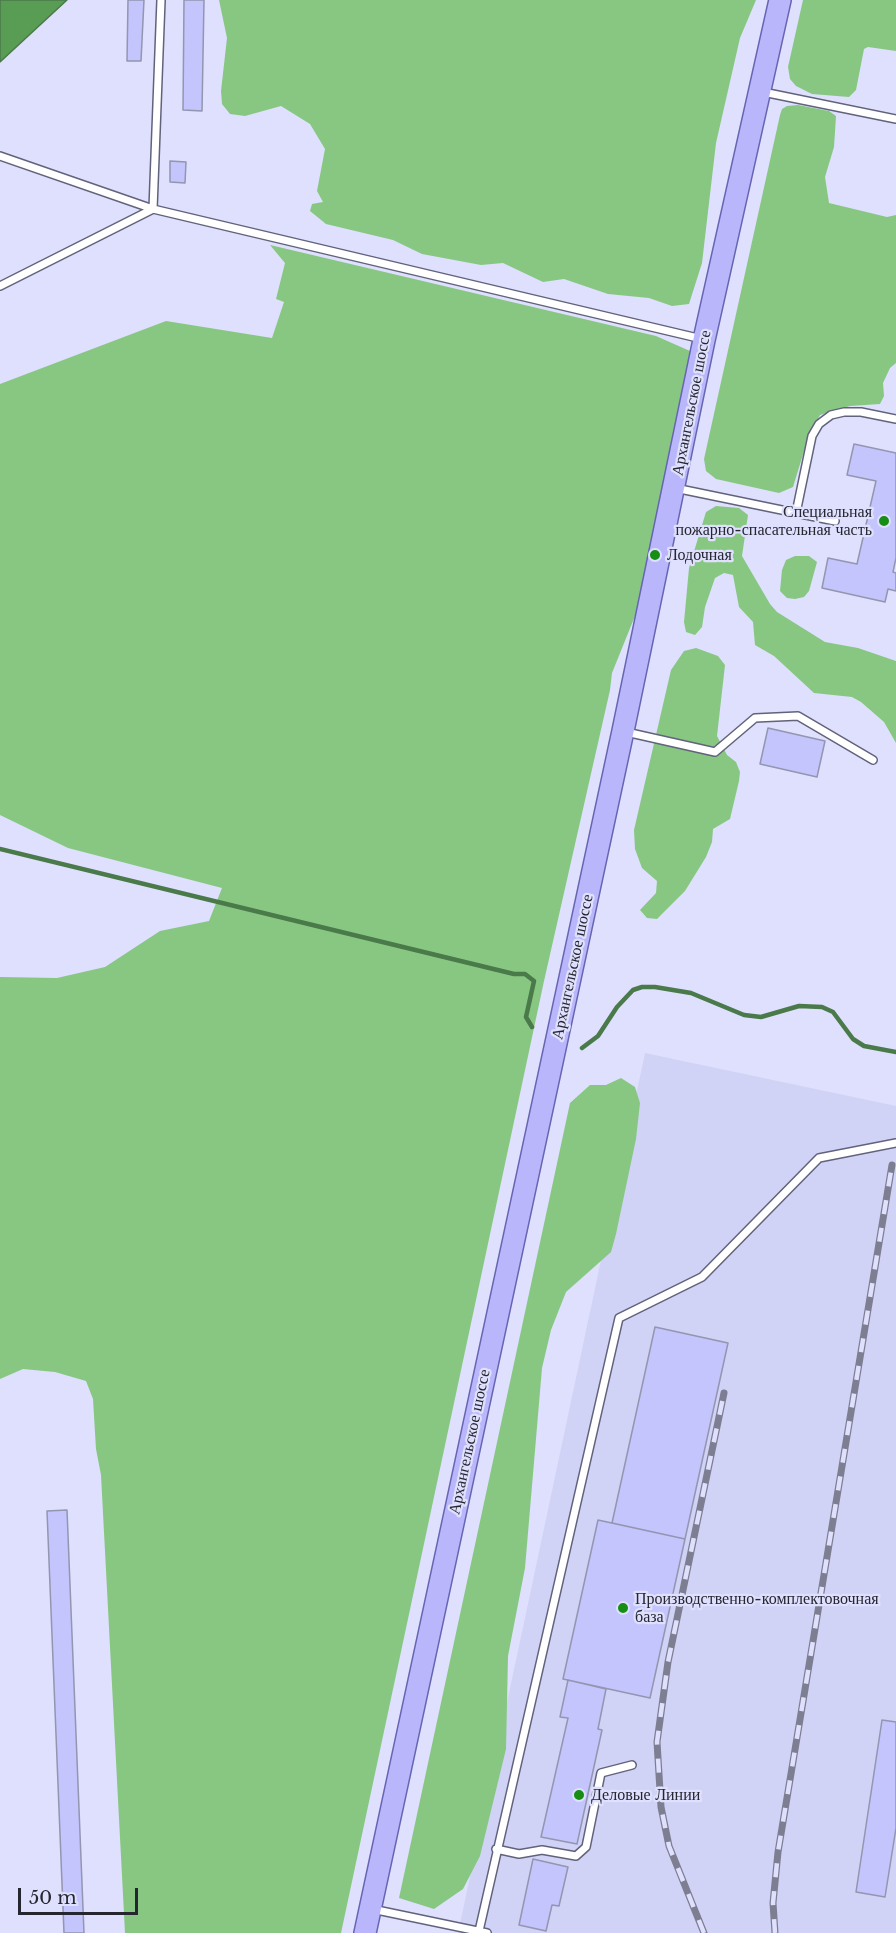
<!DOCTYPE html>
<meta charset="utf-8">
<style>
body{margin:0}
#map{position:relative;width:896px;height:1933px;overflow:hidden;background:#dee0fd;font-family:"Libre Baskerville",serif}
canvas{display:block}
.scale{position:absolute;left:18px;top:1888px;width:120px;height:27px;box-sizing:border-box;border:3px solid #262631;border-top:0;padding-left:8px;font-size:18px;line-height:21px;white-space:nowrap;color:#262631;-webkit-text-stroke:4px #dee0fd;paint-order:stroke}
</style>
<div id="map">
<canvas width="896" height="1933"></canvas>
<div class="scale">50 m</div>
</div>
<script>
const ctx = document.querySelector('canvas').getContext('2d');
ctx.lineJoin = 'round';
function paint(path, color) { ctx.fillStyle = color; ctx.fill(path, 'evenodd'); }
const poly = rows => new Path2D(rows.map(r => 'M' + r).join(''));
function trace(path, color, width, dash) { ctx.strokeStyle = color; ctx.lineWidth = width; ctx.lineCap = dash ? 'butt' : 'round'; ctx.setLineDash(dash || []); ctx.stroke(path); }
function drawText(font, color, halo, rows, align = 'center') {
  ctx.font = font + ' "Libre Baskerville",serif'; ctx.lineWidth = 4.5; ctx.setLineDash([]); ctx.textBaseline = 'middle'; ctx.strokeStyle = halo; ctx.fillStyle = color; for (const [text, x, y, turn = 0] of rows) {
    ctx.save(); ctx.translate(x, y); ctx.rotate((+turn || 0) * Math.PI / 180); ctx.textAlign = isNaN(turn) ? turn : align; if (halo) ctx.strokeText(text, 0, 0); ctx.fillText(text, 0, 0); ctx.restore();
  }
}
const built = poly([
 [645,1053,896,1106,896,1933,458,1933]
]);
const green = poly([
 [219,0,756,0,740,38,716,143,702,263,689,304,672,306,649,298,608,294,564,279,543,282,503,263,481,265,422,254,393,240,326,224,310,211,312,204,323,202,317,191,325,149,310,124,281,106,245,116,230,114,222,104,221,91,227,38],
 [803,0,896,0,896,51,868,47,864,49,856,90,849,97,812,94,796,86,790,79,788,67],
 [798,105,829,111,836,116,834,147,825,177,829,203,887,217,896,215,896,363,890,368,883,383,884,396,880,404,850,406,820,415,808,438,793,487,779,493,716,479,706,471,704,459,780,115,782,109,787,106],
 [270,245,656,336,690,351,637,611,612,673,610,690,544,981,341,1933,125,1933,101,1475,96,1449,93,1399,86,1381,55,1372,23,1369,0,1379,0,977,57,978,105,967,160,931,209,921,222,888,68,848,0,815,0,384,166,321,272,338,284,302,276,299,285,263],
 [716,506,739,508,748,515,742,556,770,604,777,612,825,642,858,648,896,661,896,743,884,722,861,702,852,697,814,693,774,656,755,645,753,622,739,607,733,575,724,573,715,578,705,607,702,627,695,635,686,632,684,622,689,568,706,512],
 [795,556,809,556,817,562,809,591,804,597,795,599,787,598,780,591,782,570,786,560],
 [696,648,718,656,725,665,717,736,727,755,736,762,740,772,739,781,730,819,713,829,712,842,706,857,685,891,657,919,647,918,640,910,656,893,657,881,642,868,635,849,634,830,671,670,684,651],
 [621,1078,635,1087,640,1103,636,1139,616,1234,611,1252,566,1292,551,1330,542,1368,525,1568,508,1656,506,1749,480,1856,463,1889,434,1909,399,1898,570,1103,590,1085,606,1085]
]);
const water = poly([
 [0,0,67,0,0,62,0,0]
]);
const stream = poly([
 [0,849,514,974,525,974,534,981,526,1017,532,1027],
 [582,1048,598,1036,617,1007,633,990,642,987,655,987,691,993,744,1015,761,1017,799,1006,822,1007,833,1012,853,1039,864,1046,896,1052]
]);
const building = poly([
 [128,0,144,0,141,61,127,61,128,0],
 [184,0,204,0,202,111,183,110,184,0],
 [170,161,186,162,185,183,170,182,170,161],
 [854,444,896,453,896,558,893,572,896,573,896,591,888,589,885,602,822,588,828,558,857,564,876,481,847,475,854,444],
 [768,728,825,741,817,777,760,764,768,728],
 [655,1327,728,1343,685,1539,612,1523,655,1327],
 [67,1510,84,1933,64,1933,47,1511,67,1510],
 [598,1520,685,1539,650,1698,563,1679,598,1520],
 [568,1680,606,1689,598,1729,602,1730,577,1844,541,1837,568,1718,560,1717,568,1680],
 [882,1720,896,1722,896,1828,885,1897,856,1892,882,1720],
 [533,1859,568,1867,559,1906,552,1905,546,1931,519,1925,533,1859]
]);
const service = poly([
 [763,92,896,119],
 [0,156,153,209,161,0],
 [0,286,153,209,702,339],
 [675,488,835,521],
 [796,513,812,436,819,424,831,415,844,412,861,412,896,419],
 [626,732,715,752,755,718,798,716,873,760],
 [496,1849,519,1854,542,1850,576,1856,586,1847,601,1773,632,1765],
 [372,1909,487,1933],
 [479,1931,619,1318,702,1277,819,1158,896,1143]
]);
const primary = poly([
 [365,1933,623,731,704,340,780,0]
]);
const rail = poly([
 [704,1933,669,1846,661,1807,657,1742,668,1662,724,1393],
 [775,1933,773,1903,778,1852,892,1165]
]);
const markers = [
 [884,521,6,"#178d15"],
 [655,555,6,"#178d15"],
 [623,1608,6,"#178d15"],
 [579,1795,6,"#178d15"]
];
const streetNames = [
 ["Архангельское шоссе",692,403,-79],
 ["Архангельское шоссе",573,967,-78],
 ["Архангельское шоссе",470,1442,-78]
];
const poiNames = [
 ["Специальная",872,512,"right"],
 ["пожарно-спасательная часть",872,530,"right"],
 ["Лодочная",667,555],
 ["Производственно-комплектовочная",635,1599],
 ["база",635,1617],
 ["Деловые Линии",591,1795]
];
paint(built, '#d1d3f6');
paint(green, '#87c782');
paint(water, '#599d54');
trace(water, '#4a794a', 1.5);
trace(stream, '#4a794a', 4.5);
paint(building, '#c3c5fc');
trace(building, '#9495b0', 1.5);
trace(service, '#61627b', 10);
trace(primary, '#6764b2', 24);
trace(service, '#fff', 7);
trace(primary, '#b9b6fb', 21);
trace(rail, '#7e7e92', 7);
trace(rail, '#dee0fd', 4.5, [14]);
for (const [x, y, r, color] of markers) { const dot = new Path2D(); dot.arc(x, y, r, 0, 2 * Math.PI); ctx.fillStyle = color; ctx.fill(dot); trace(dot, '#dee0fd', 2); }
drawText('16px', '#262631', '#dee0fd', streetNames);
drawText('16px', '#262631', '#dee0fd', poiNames, 'left');
</script>
